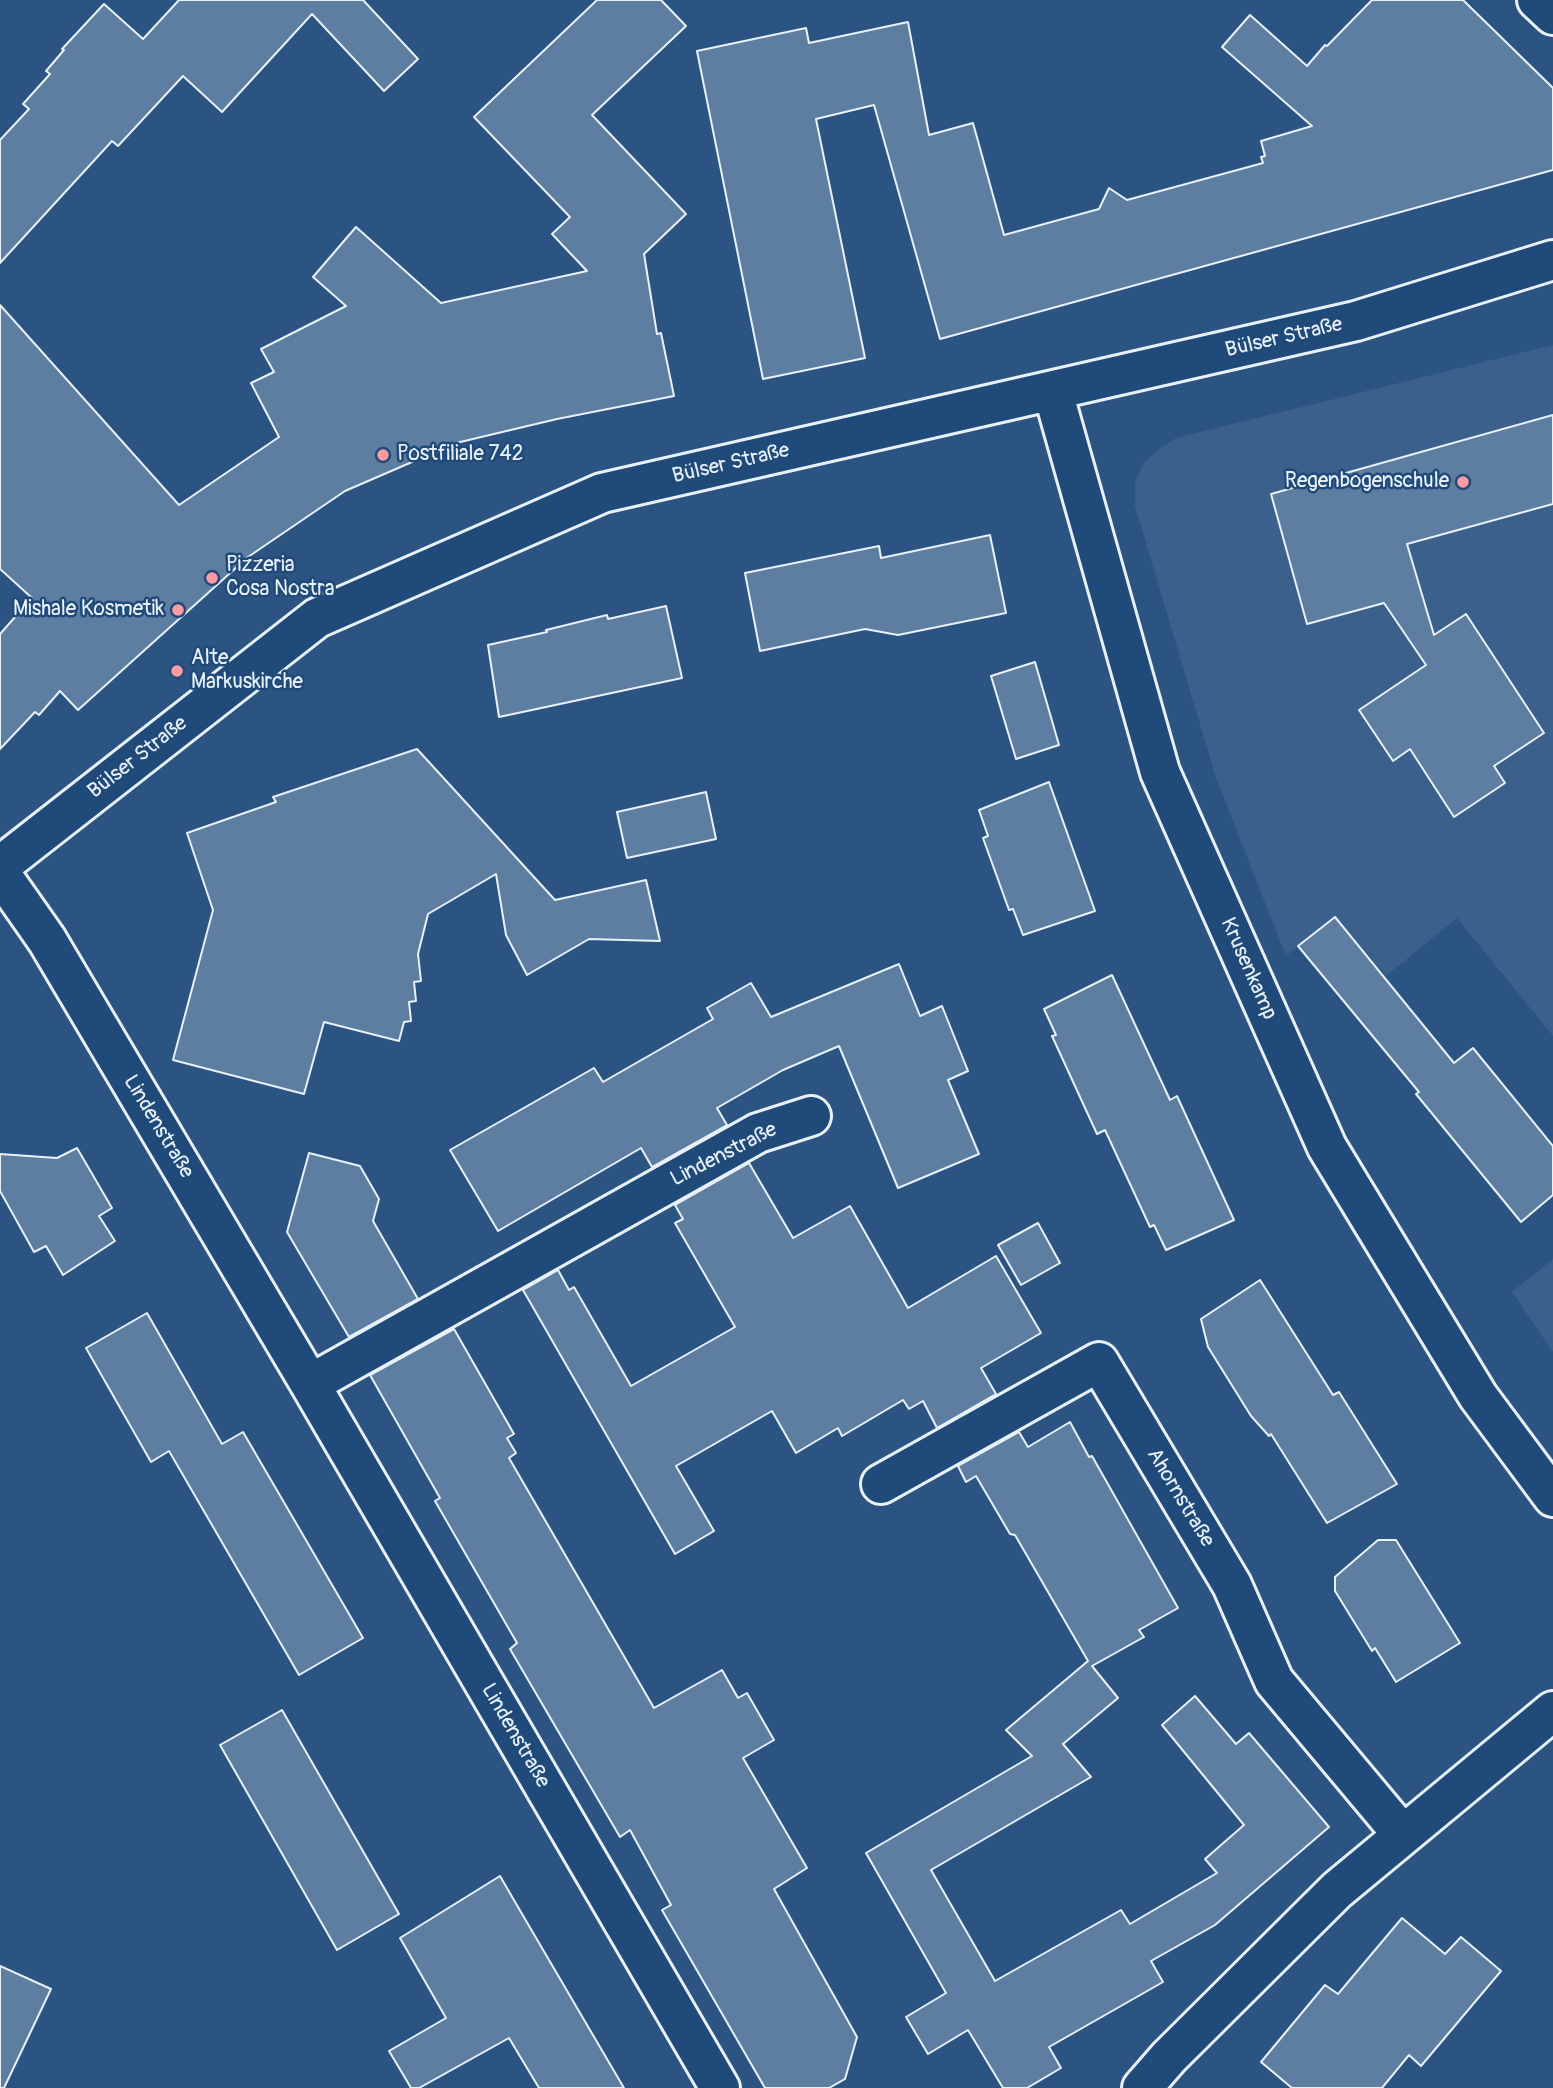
<!DOCTYPE html>
<meta charset="utf-8">
<style>
body{margin:0}
canvas{display:block;background:#2b5482}
</style>
<canvas width="1553" height="2088"></canvas>
<script>
const ctx = document.querySelector('canvas').getContext('2d');
ctx.lineJoin = 'round';
function paint(path, color) { ctx.fillStyle = color; ctx.fill(path, 'evenodd'); }
const poly = rows => new Path2D(rows.map(r => 'M' + r).join(''));
function trace(path, color, width, dash) { ctx.strokeStyle = color; ctx.lineWidth = width; ctx.lineCap = dash ? 'butt' : 'round'; ctx.setLineDash(dash || []); ctx.stroke(path); }
function drawText(font, color, halo, rows, align = 'center') {
  ctx.font = font + ' Pangolin,sans-serif'; ctx.lineWidth = 5; ctx.setLineDash([]); ctx.textBaseline = 'middle'; ctx.strokeStyle = halo; ctx.fillStyle = color; for (const [text, x, y, turn = 0] of rows) {
    ctx.save(); ctx.translate(x, y); ctx.rotate((+turn || 0) * Math.PI / 180); ctx.textAlign = isNaN(turn) ? turn : align; if (halo) ctx.strokeText(text, 0, 0); ctx.fillText(text, 0, 0); ctx.restore();
  }
}
const built = poly([
 [1553,345,1553,1036,1457,918,1386,976,1335,916,1286,956,1216,778,1135,506,1135,482,1143,464,1160,448,1176,438],
 [1553,1259,1553,1352,1512,1292]
]);
const building = poly([
 [179,0,363,0,418,59,384,91,312,14,222,112,183,76,118,146,112,141,0,263,0,140,29,109,23,104,50,74,46,71,64,50,62,49,104,4,143,39,179,0],
 [597,0,661,0,686,26,592,115,686,214,644,254,657,334,661,333,674,396,557,419,456,443,345,491,248,557,78,710,60,691,39,715,35,712,0,749,0,634,32,598,0,569,0,305,179,505,279,437,251,383,274,372,261,349,346,306,313,277,356,227,441,303,587,271,552,234,570,217,474,117,597,0],
 [1372,0,1463,0,1553,88,1553,170,940,339,874,105,816,119,865,358,763,379,697,51,806,28,809,43,908,22,929,135,973,123,1004,235,1099,209,1109,188,1127,200,1263,163,1261,157,1265,156,1261,141,1312,126,1222,47,1250,15,1307,66,1325,45,1327,46,1372,0],
 [1553,415,1553,504,1407,544,1434,635,1466,614,1544,733,1494,766,1505,783,1454,817,1410,749,1393,761,1359,710,1426,665,1384,603,1307,624,1271,494,1553,415],
 [990,535,1006,613,898,635,865,629,760,651,745,573,879,546,881,558,990,535],
 [666,606,682,678,499,717,488,645,547,632,546,630,607,615,608,619,666,606],
 [1035,662,1059,745,1016,759,991,676,1035,662],
 [417,749,555,900,646,880,660,941,589,939,527,975,506,935,496,874,428,914,418,954,421,981,414,982,416,1001,409,1002,411,1021,404,1022,399,1041,324,1022,304,1094,173,1060,213,910,187,833,276,802,273,797,417,749],
 [1049,782,1095,911,1023,935,1013,909,1009,910,983,838,988,836,979,810,1049,782],
 [706,792,716,839,627,858,617,812,706,792],
 [1335,917,1454,1063,1473,1048,1553,1146,1553,1195,1521,1222,1416,1094,1419,1092,1298,946,1335,917],
 [899,964,920,1016,942,1006,968,1071,948,1080,979,1154,898,1188,839,1046,783,1070,717,1108,727,1125,652,1167,641,1148,498,1231,450,1150,594,1068,603,1082,713,1019,707,1008,751,983,771,1017,899,964],
 [1112,975,1170,1100,1177,1096,1234,1220,1166,1250,1154,1225,1150,1227,1105,1130,1097,1134,1052,1036,1056,1035,1044,1009,1112,975],
 [77,1148,112,1208,99,1216,115,1241,63,1275,46,1246,34,1252,0,1191,0,1154,57,1158,77,1148],
 [309,1153,360,1166,379,1199,373,1221,418,1299,349,1337,287,1232,309,1153],
 [749,1163,793,1238,850,1206,908,1308,996,1256,1041,1333,981,1368,996,1394,937,1428,923,1401,909,1409,903,1400,842,1436,838,1428,796,1453,772,1411,676,1466,714,1531,675,1554,523,1290,558,1270,569,1290,574,1287,631,1386,735,1327,675,1223,683,1219,675,1205,749,1163],
 [1038,1223,1060,1263,1021,1285,998,1245,1038,1223],
 [1260,1280,1333,1395,1339,1392,1397,1484,1327,1523,1271,1434,1269,1436,1251,1416,1208,1347,1201,1319,1260,1280],
 [147,1313,222,1444,243,1432,363,1638,299,1675,169,1451,151,1462,86,1348,147,1313],
 [454,1329,514,1434,507,1438,516,1453,509,1458,654,1708,722,1670,738,1698,747,1693,774,1740,743,1758,807,1868,774,1889,857,2037,845,2079,829,2088,765,2088,662,1910,671,1905,630,1830,620,1837,510,1649,517,1643,435,1501,440,1498,370,1375,454,1329],
 [1070,1422,1089,1457,1092,1456,1178,1608,1139,1630,1144,1637,1092,1666,1118,1698,1063,1744,1091,1777,931,1870,995,1981,1121,1910,1130,1924,1217,1873,1205,1859,1244,1825,1162,1725,1195,1696,1236,1744,1249,1733,1329,1827,1215,1925,1151,1961,1163,1982,1049,2047,1061,2068,1027,2088,1003,2088,968,2030,928,2054,906,2017,946,1993,866,1853,1032,1756,1006,1730,1088,1661,1015,1535,1010,1534,976,1476,966,1482,958,1466,1019,1432,1028,1447,1070,1422],
 [1378,1540,1396,1540,1460,1643,1396,1682,1375,1648,1372,1651,1335,1591,1335,1577,1378,1540],
 [282,1710,399,1914,337,1950,220,1745,282,1710],
 [500,1876,525,1919,624,2088,539,2088,509,2038,419,2088,411,2088,401,2071,389,2051,446,2018,400,1938,500,1876],
 [1402,1918,1445,1954,1461,1937,1501,1971,1421,2066,1409,2055,1382,2088,1292,2088,1261,2062,1325,1985,1338,1994,1402,1918],
 [0,1966,51,1989,4,2088,0,2088,0,1966]
]);
const street = poly([
 [1537,0,1553,15],
 [1053,392,1160,772,1327,1147,1478,1396,1553,1497],
 [0,866,317,618,602,493,1356,321,1553,260],
 [0,873,47,940,310,1384,720,2088],
 [310,1384,758,1133,811,1116],
 [881,1484,1099,1362,1232,1585,1274,1681,1403,1835],
 [1142,2088,1169,2057,1337,1890,1553,1711]
]);
const markers = [
 [383,455,7,"#ff9aa2"],
 [1463,482,7,"#ff9aa2"],
 [212,578,7,"#ff9aa2"],
 [178,610,7,"#ff9aa2"],
 [177,671,7,"#ff9aa2"]
];
const streetNames = [
 ["Bülser Straße",1284,338,-13],
 ["Bülser Straße",731,464,-13],
 ["Bülser Straße",138,758,-38],
 ["Krusenkamp",1248,969,66],
 ["Lindenstraße",158,1127,59],
 ["Lindenstraße",724,1155,-27],
 ["Ahornstraße",1180,1498,59],
 ["Lindenstraße",515,1736,60]
];
const poiNames = [
 ["Postfiliale 742",397,455],
 ["Regenbogenschule",1449,482,"right"],
 ["Pizzeria",226,566],
 ["Cosa Nostra",226,590],
 ["Mishale Kosmetik",164,610,"right"],
 ["Alte",191,659],
 ["Markuskirche",191,683]
];
paint(built, '#3a608b');
paint(building, '#5d7da1');
trace(building, '#e8f1f8', 2);
trace(street, '#e8f1f8', 44);
trace(street, '#1f4a7a', 38);
for (const [x, y, r, color] of markers) { const dot = new Path2D(); dot.arc(x, y, r, 0, 2 * Math.PI); ctx.fillStyle = color; ctx.fill(dot); trace(dot, '#1f4a7a', 2.5); }
drawText('21px', '#e8f1f8', '#1f4a7a', streetNames);
drawText('21px', '#e8f1f8', '#1f4a7a', poiNames, 'left');
</script>
